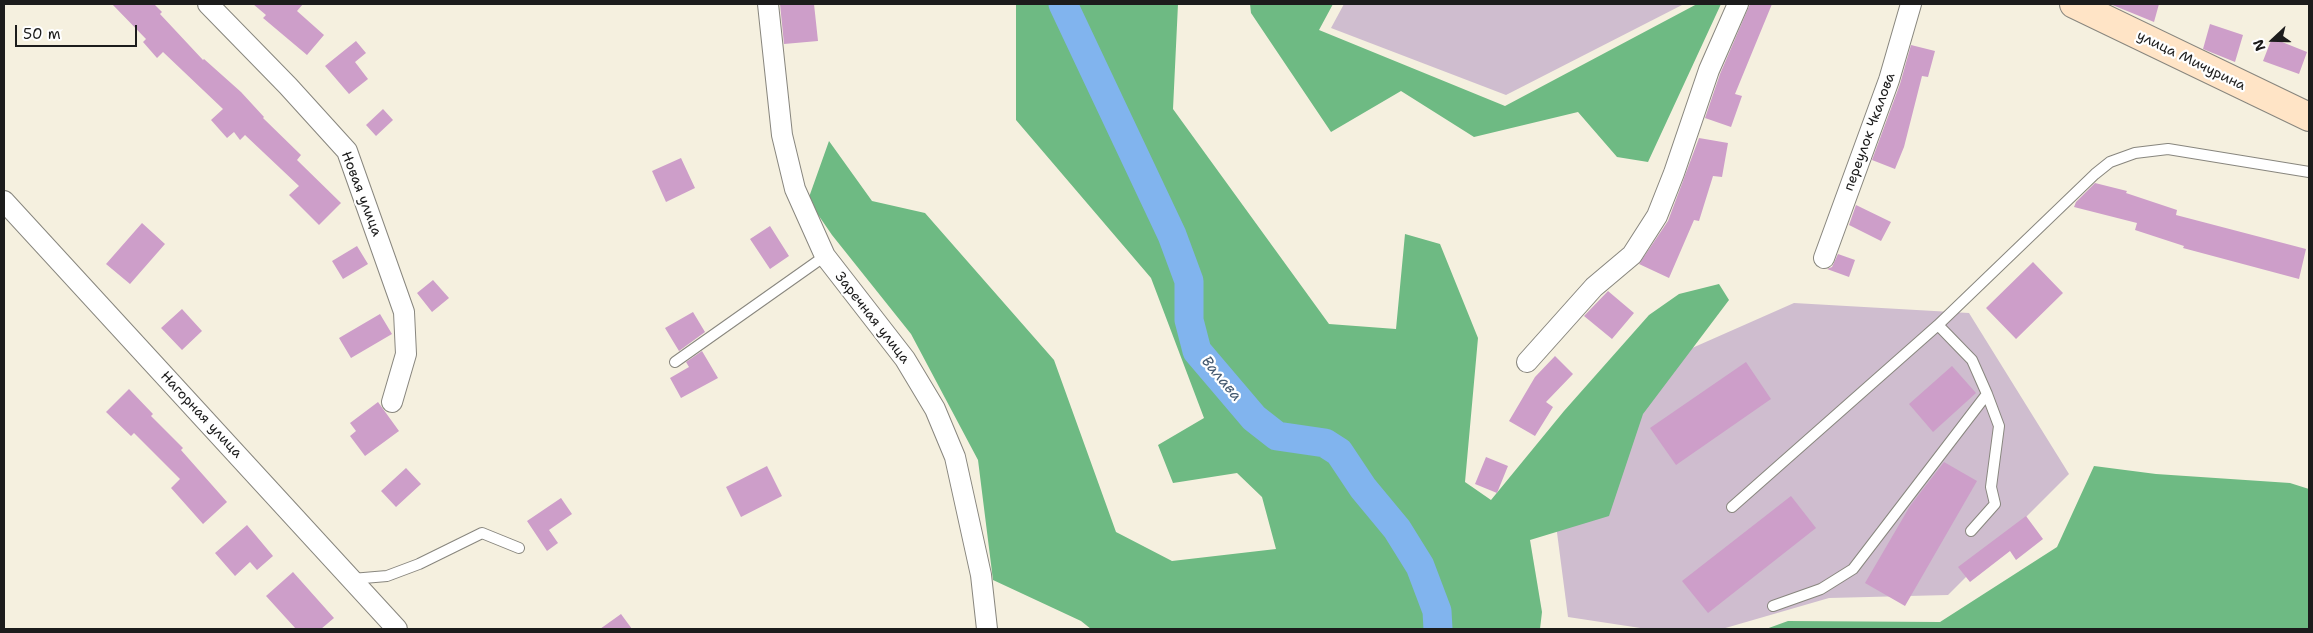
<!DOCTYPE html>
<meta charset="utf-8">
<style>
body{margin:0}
#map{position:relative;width:2313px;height:633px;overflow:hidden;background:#f5f0df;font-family:"Shantell Sans",sans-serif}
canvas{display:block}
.frame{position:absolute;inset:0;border:5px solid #1c1c1c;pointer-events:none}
.north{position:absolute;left:2248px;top:15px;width:50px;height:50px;-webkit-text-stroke:4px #fff;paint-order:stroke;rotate:249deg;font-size:14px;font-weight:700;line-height:20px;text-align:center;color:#1c1c1c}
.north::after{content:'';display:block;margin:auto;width:18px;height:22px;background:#1c1c1c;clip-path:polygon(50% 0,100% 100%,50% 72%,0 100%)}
.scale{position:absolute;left:15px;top:25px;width:122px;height:22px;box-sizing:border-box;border:2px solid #1c1c1c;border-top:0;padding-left:6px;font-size:15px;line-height:18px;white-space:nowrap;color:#1c1c1c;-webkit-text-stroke:4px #fff;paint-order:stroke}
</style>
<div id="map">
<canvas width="2313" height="633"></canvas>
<div class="frame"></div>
<div class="north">N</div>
<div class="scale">50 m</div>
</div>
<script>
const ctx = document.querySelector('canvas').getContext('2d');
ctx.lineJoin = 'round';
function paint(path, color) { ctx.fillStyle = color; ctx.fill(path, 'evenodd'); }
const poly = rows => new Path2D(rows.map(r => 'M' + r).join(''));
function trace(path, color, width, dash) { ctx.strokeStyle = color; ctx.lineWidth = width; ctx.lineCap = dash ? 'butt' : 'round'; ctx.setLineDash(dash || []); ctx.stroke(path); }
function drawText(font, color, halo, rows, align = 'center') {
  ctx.font = font + ' "Shantell Sans",sans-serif'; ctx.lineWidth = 4.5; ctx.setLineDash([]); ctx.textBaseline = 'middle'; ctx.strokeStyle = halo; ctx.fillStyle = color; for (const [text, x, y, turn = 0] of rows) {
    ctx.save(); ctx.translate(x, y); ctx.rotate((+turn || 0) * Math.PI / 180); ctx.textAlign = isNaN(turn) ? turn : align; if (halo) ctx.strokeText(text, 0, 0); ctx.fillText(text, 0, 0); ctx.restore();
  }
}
const industrial = poly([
 [1344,4,1684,4,1506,95,1331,28],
 [1794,303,1969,313,2069,474,1948,595,1829,598,1722,629,1647,629,1568,617,1549,471,1674,356]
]);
const forest = poly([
 [1016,4,1178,4,1173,109,1329,324,1396,329,1405,234,1440,244,1478,338,1465,482,1491,500,1564,411,1649,315,1679,294,1719,284,1729,300,1643,414,1609,516,1530,540,1542,612,1540,629,1091,629,1081,621,993,580,978,460,911,334,832,235,808,200,829,141,872,201,925,213,1054,360,1116,532,1172,561,1276,549,1262,497,1237,473,1173,483,1158,445,1204,418,1151,278,1016,120],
 [1250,4,1333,4,1319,30,1505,106,1697,4,1721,4,1648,162,1617,157,1578,112,1474,137,1401,91,1331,132,1251,13],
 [2094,466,2156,474,2290,483,2309,489,2309,629,1766,629,1788,621,1940,622,2057,547]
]);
const river = poly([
 [1063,4,1172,235,1189,281,1189,320,1197,351,1254,418,1277,436,1325,443,1339,452,1363,488,1397,529,1420,566,1437,611,1438,629]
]);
const building = poly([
 [112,4,154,4,162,12,160,14,203,60,204,59,241,92,264,117,263,118,301,155,297,160,341,203,319,225,289,195,299,186,245,135,240,140,234,132,227,138,211,120,223,109,163,52,157,58,143,42,146,39],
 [253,4,303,4,297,11,324,35,307,55,263,18,266,15],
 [780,4,814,4,818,41,784,44],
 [1750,4,1772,4,1735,94,1742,96,1731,127,1705,118,1720,74],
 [2110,4,2159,4,2154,22],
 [2210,24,2243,35,2235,62,2203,49],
 [2272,38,2307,52,2299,74,2263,61],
 [356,41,366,53,355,62,368,79,349,94,325,66],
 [1911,45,1935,51,1928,77,1922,76,1904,147,1895,169,1872,160,1900,84],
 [383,109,393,120,376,136,366,125],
 [1699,138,1728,143,1722,177,1713,176,1699,221,1694,220,1669,278,1639,264,1668,221],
 [681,158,695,188,666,202,652,171],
 [2095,183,2127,191,2126,193,2177,210,2176,215,2306,249,2299,279,2183,248,2184,246,2135,230,2137,223,2074,207,2076,202],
 [1856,205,1891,222,1881,241,1849,225],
 [142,223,165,244,130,284,106,264],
 [770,226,789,256,770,269,750,239],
 [357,246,368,264,343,279,332,261],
 [1838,254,1855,260,1849,277,1827,269,1832,267],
 [2033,262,2063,293,2016,339,1986,308],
 [433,280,449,298,432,312,417,293],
 [1608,291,1634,313,1612,339,1584,316],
 [182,309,202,331,182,350,161,328],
 [693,312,705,332,679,351,665,328],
 [380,314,392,334,351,358,339,338],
 [702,351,718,378,681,398,670,378,689,367,686,362],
 [1555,356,1573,374,1546,402,1553,407,1535,436,1509,421,1535,377],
 [1746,362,1771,399,1676,465,1650,428],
 [1952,366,1976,393,1933,432,1909,404],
 [129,389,153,414,151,416,183,448,181,450,227,502,203,524,171,488,180,479,134,433,131,436,106,412],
 [378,402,399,431,365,456,350,436,356,431,350,423],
 [1486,457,1508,466,1497,493,1475,484],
 [1944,462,1977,481,1905,606,1865,583,1910,506],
 [767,466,782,496,741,517,726,487],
 [406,468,421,484,396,507,381,491],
 [1791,496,1816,528,1708,613,1682,581],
 [561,498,572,514,549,530,558,543,547,551,527,521],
 [2026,516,2043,539,2016,560,2010,551,1970,582,1958,567],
 [247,525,273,556,257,570,250,562,235,576,215,553],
 [293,572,334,618,321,629,296,629,266,596],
 [621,614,632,629,600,629]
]);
const service = poly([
 [675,362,825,256],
 [1732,507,1938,325],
 [1971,531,1995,504,1991,487,1999,426,1987,394],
 [352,579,387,576,419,564,482,533,519,548],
 [1773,606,1821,589,1853,569,1987,394,1972,360,1938,325,2095,174,2110,162,2135,153,2168,149,2309,172]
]);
const minor = poly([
 [208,4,288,86,347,151,404,312,406,354,392,402],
 [768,4,782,135,795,189,825,256,905,359,935,409,955,457,981,575,987,629],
 [4,201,397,629],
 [1824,258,1889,80,1911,4],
 [1527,362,1594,287,1632,255,1657,216,1674,173,1709,70,1738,4]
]);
const secondary = poly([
 [2074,4,2309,117]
]);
const streetNames = [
 ["улица Мичурина",2191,61,26],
 ["переулок Чкалова",1870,132,-70],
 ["Новая улица",361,194,69],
 ["Заречная улица",872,318,52],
 ["Нагорная улица",201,415,47]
];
const waterNames = [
 ["Валава",1221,379,50]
];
paint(industrial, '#cfbdcf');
paint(forest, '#6eba83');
trace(river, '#81b4ee', 29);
paint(building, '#cd9ec9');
trace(service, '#88867e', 12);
trace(minor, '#88867e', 22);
trace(secondary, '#88867e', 30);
trace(service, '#fff', 10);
trace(minor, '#fff', 20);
trace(secondary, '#ffe4c6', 28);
drawText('14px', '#1c1c1c', '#fff', streetNames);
drawText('italic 15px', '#445970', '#fff', waterNames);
</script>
